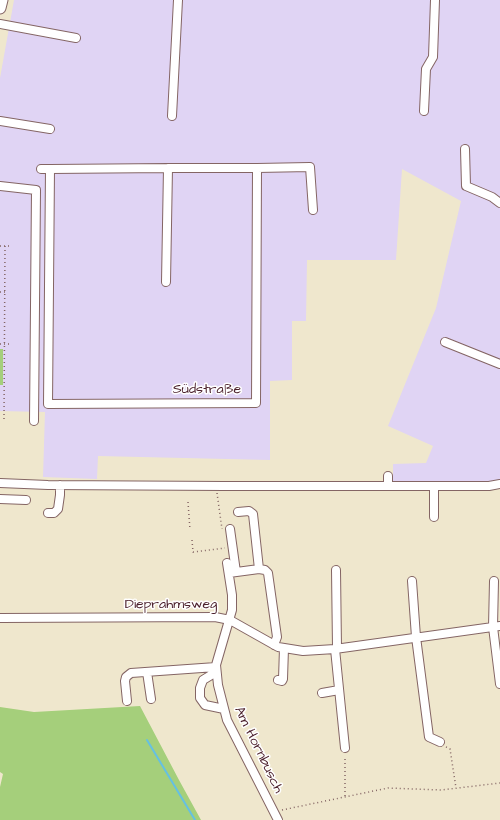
<!DOCTYPE html>
<meta charset="utf-8">
<style>
body{margin:0}
canvas{display:block;background:#efe7cd}
</style>
<canvas width="500" height="820"></canvas>
<script>
const ctx = document.querySelector('canvas').getContext('2d');
ctx.lineJoin = 'round';
function paint(path, color) { ctx.fillStyle = color; ctx.fill(path, 'evenodd'); }
const poly = rows => new Path2D(rows.map(r => 'M' + r).join(''));
function trace(path, color, width, dash) { ctx.strokeStyle = color; ctx.lineWidth = width; ctx.lineCap = dash ? 'butt' : 'round'; ctx.setLineDash(dash || []); ctx.stroke(path); }
function drawText(font, color, halo, rows, align = 'center') {
  ctx.font = font + ' "Architects Daughter",sans-serif'; ctx.lineWidth = 3; ctx.setLineDash([]); ctx.textBaseline = 'middle'; ctx.strokeStyle = halo; ctx.fillStyle = color; for (const [text, x, y, turn = 0] of rows) {
    ctx.save(); ctx.translate(x, y); ctx.rotate((+turn || 0) * Math.PI / 180); ctx.textAlign = isNaN(turn) ? turn : align; if (halo) ctx.strokeText(text, 0, 0); ctx.fillText(text, 0, 0); ctx.restore();
  }
}
const built = poly([
 [14,0,500,0,500,488,489,490,388,491,388,476,393,476,393,464,426,463,433,446,388,426,436,308,461,201,402,169,396,260,307,260,306,321,292,321,292,380,270,381,270,460,98,456,97,479,43,477,45,412,0,411,0,78]
]);
const green = poly([
 [0,349,3,349,3,385,0,385],
 [140,706,179,780,201,820,0,820,0,787,3,774,0,772,0,707,34,712]
]);
const stream = poly([
 [147,740,195,820]
]);
const path = poly([
 [0,246,5,246],
 [0,292,5,292],
 [0,344,12,344],
 [4,419,5,246,12,246],
 [217,493,222,529],
 [188,502,190,530],
 [192,540,193,552,225,548],
 [446,747,450,749,456,788],
 [345,796,345,756],
 [282,810,388,788,441,790,500,783]
]);
const minor = poly([
 [0,24,76,38],
 [424,111,426,69,433,57,435,0],
 [172,116,178,0],
 [0,121,50,129],
 [465,149,466,186,492,197,500,203],
 [257,168,310,167,313,210],
 [41,169,50,169,168,168,257,168,256,403,48,404,50,169],
 [0,186,36,190,34,421],
 [166,282,168,168],
 [445,342,500,364],
 [388,476,388,486],
 [0,483,48,485,225,486,489,486,500,484],
 [0,499,26,500],
 [238,512,249,511,253,514,259,569],
 [48,513,54,513,58,509,60,495,60,485],
 [434,517,434,486],
 [230,529,236,572],
 [227,563,232,595,232,610,216,665,218,685,227,720,278,820],
 [336,570,337,648],
 [229,573,259,569,265,570,268,573,277,637,274,645],
 [412,581,416,637,429,737,440,742],
 [494,581,493,627,500,684],
 [0,618,215,617,230,620,278,647,303,651,335,649,500,626],
 [335,649,345,748],
 [147,672,151,699],
 [216,672,203,680,200,688,200,698,205,705,224,709],
 [278,680,282,681,283,679,284,648],
 [322,693,339,690],
 [127,701,125,681,126,677,131,673,216,667]
]);
const major = poly([
 [0,8,2,0]
]);
const streetNames = [
 ["Südstraße",207,390],
 ["Dieprahmsweg",171,605],
 ["Am Hornbusch",258,750,64]
];
paint(built, '#e0d4f4');
paint(green, '#a5cf7b');
trace(stream, '#65c0e3', 2);
trace(minor, '#846564', 10);
trace(major, '#846564', 13);
trace(path, '#846564', 1.5, [1, 3]);
trace(minor, '#fff', 8);
trace(major, '#fff', 11);
drawText('14px', '#4a1f2b', '#fff', streetNames);
</script>
